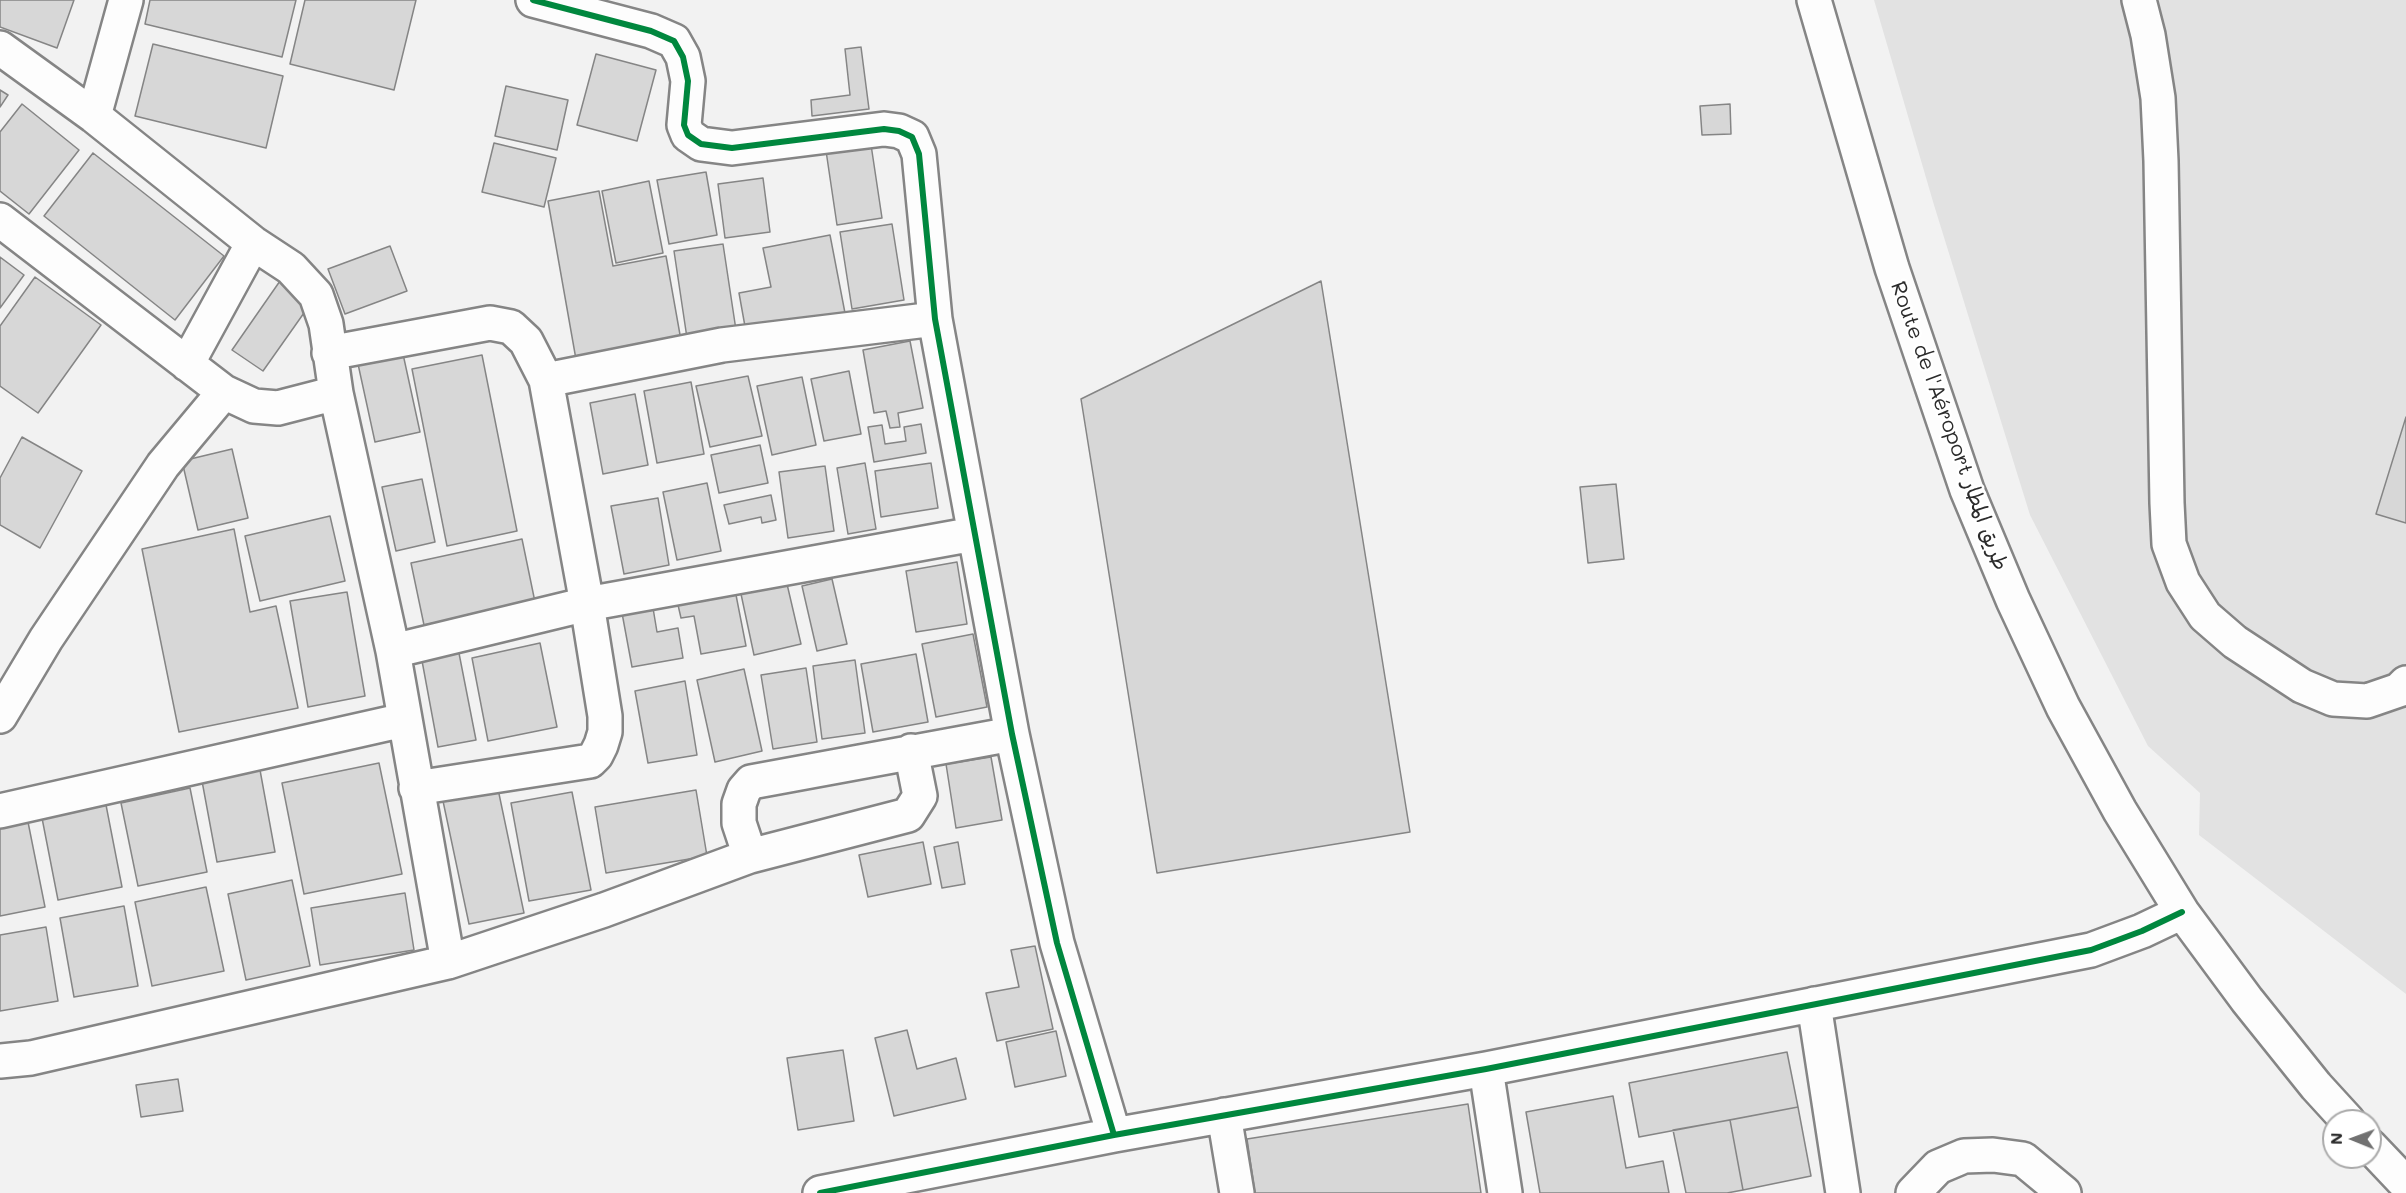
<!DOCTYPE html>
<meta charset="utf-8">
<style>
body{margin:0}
#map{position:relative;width:2406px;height:1193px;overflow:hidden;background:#f2f2f2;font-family:Mali,sans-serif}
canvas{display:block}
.north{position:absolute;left:2322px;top:1109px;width:60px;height:60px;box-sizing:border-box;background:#fff;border:2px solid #aaa;border-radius:50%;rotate:271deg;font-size:16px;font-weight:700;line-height:24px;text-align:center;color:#2b2b2b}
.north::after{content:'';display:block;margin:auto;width:21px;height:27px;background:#717171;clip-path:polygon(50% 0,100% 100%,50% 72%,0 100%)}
</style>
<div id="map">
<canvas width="2406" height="1193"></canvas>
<div class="north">N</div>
</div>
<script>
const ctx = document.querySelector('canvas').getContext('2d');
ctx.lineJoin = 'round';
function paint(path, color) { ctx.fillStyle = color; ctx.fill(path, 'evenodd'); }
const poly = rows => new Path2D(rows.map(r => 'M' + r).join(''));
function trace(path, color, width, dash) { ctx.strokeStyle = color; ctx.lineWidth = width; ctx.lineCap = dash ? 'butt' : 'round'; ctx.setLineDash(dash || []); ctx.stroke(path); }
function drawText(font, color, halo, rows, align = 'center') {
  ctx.font = font + ' Mali,"Playpen Sans Arabic",sans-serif'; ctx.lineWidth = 5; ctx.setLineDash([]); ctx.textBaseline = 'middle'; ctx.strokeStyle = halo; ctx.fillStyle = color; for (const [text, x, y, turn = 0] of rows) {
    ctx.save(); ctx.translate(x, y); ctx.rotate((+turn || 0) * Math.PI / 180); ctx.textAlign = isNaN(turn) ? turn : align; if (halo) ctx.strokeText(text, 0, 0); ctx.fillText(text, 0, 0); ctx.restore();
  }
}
const built = poly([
 [1874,0,2406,0,2406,994,2199,835,2200,793,2148,746,2030,515,1934,205]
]);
const building = poly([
 [0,0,74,0,57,48,0,27,0,0],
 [150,0,296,0,282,57,145,24,150,0],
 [305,0,416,0,394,90,290,64,305,0],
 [153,44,283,76,266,148,135,116,153,44],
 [861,47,869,109,812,116,811,100,850,95,845,49,861,47],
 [596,54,656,70,637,141,577,125,596,54],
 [506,86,568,100,557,150,495,136,506,86],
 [0,90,8,95,0,107,0,90],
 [22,104,79,150,29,214,0,191,0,132,22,104],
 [1730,104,1731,134,1702,135,1700,106,1730,104],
 [870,138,882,218,837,225,825,144,870,138],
 [494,143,556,158,544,207,482,192,494,143],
 [93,153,224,256,175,320,44,216,93,153],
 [706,172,717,235,669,244,657,180,706,172],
 [763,178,770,232,725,238,718,184,763,178],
 [649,181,663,253,616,263,602,191,649,181],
 [599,191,613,266,666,256,682,346,577,365,548,201,599,191],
 [892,224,904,300,852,309,840,232,892,224],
 [830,235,845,313,746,332,739,293,771,287,763,248,830,235],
 [723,244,736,330,687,338,674,251,723,244],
 [390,246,407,291,345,314,328,269,390,246],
 [0,257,24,275,0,308,0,257],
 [35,277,101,325,38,413,0,386,0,326,35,277],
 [280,281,311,303,263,371,232,350,280,281],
 [1321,281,1410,832,1157,873,1081,399,1321,281],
 [910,341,923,408,898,413,900,427,890,428,886,411,874,413,863,350,910,341],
 [403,354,420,432,375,442,358,364,403,354],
 [482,355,517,531,447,546,412,369,482,355],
 [849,371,861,434,824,441,811,379,849,371],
 [748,376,762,436,710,447,696,386,748,376],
 [802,377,816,445,772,455,757,386,802,377],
 [691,382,704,454,657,463,644,391,691,382],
 [635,394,648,465,603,474,590,403,635,394],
 [2406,417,2406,523,2376,514,2406,417],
 [921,424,926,453,874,462,868,427,882,425,885,444,906,441,904,427,921,424],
 [22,437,82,471,40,548,0,525,0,478,22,437],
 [760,445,768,483,719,493,711,455,760,445],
 [232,449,248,518,198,530,182,461,232,449],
 [865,463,876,529,848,534,837,468,865,463],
 [931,463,938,508,881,517,875,471,931,463],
 [825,466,834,531,788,538,779,472,825,466],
 [422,479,435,542,396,551,382,487,422,479],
 [707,483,721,551,677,560,663,492,707,483],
 [1616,484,1624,559,1588,563,1580,487,1616,484],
 [771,495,776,520,762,523,761,517,729,524,724,505,771,495],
 [658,498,669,565,624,574,611,506,658,498],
 [330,516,345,581,260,601,245,536,330,516],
 [234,529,250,612,276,606,298,708,179,732,142,549,234,529],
 [522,539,535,602,424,625,411,563,522,539],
 [957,562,967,624,916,632,906,571,957,562],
 [832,579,847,644,817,651,802,586,832,579],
 [787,584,801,644,754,655,741,594,787,584],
 [347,592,365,696,308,707,290,601,347,592],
 [736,595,746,646,701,654,694,616,681,618,678,605,736,595],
 [653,608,657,632,678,628,683,658,632,667,622,613,653,608],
 [973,634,987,707,936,717,922,644,973,634],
 [457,643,476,740,438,747,420,650,457,643],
 [540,643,557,727,488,741,472,658,540,643],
 [916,654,928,722,873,732,861,664,916,654],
 [855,660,865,733,822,739,813,666,855,660],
 [806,668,817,742,773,749,761,675,806,668],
 [744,669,762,751,715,762,697,680,744,669],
 [685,681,697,755,648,763,635,691,685,681],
 [991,757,1002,820,956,828,946,764,991,757],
 [379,763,402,874,304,894,282,783,379,763],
 [260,770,275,852,217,862,202,781,260,770],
 [190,788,207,872,138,886,121,803,190,788],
 [498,789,524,913,469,924,443,801,498,789],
 [696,790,707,856,606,873,595,807,696,790],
 [572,792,591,890,529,901,511,803,572,792],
 [106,805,122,887,58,900,42,818,106,805],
 [28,822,45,907,0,916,0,828,28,822],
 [923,842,931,884,868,897,859,855,923,842],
 [958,842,965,884,942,888,934,847,958,842],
 [292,880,310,966,246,980,228,894,292,880],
 [206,887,224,971,152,986,135,902,206,887],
 [405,893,414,950,320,965,311,908,405,893],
 [124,906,138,986,74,997,60,918,124,906],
 [46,927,58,1001,0,1011,0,935,46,927],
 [1035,946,1053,1029,997,1041,986,993,1019,987,1011,950,1035,946],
 [907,1030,917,1069,956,1058,966,1099,894,1116,875,1038,907,1030],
 [1056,1031,1066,1076,1015,1087,1006,1042,1056,1031],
 [843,1050,854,1121,798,1130,787,1058,843,1050],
 [1787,1052,1798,1107,1639,1137,1629,1083,1787,1052],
 [178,1079,183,1111,141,1117,136,1085,178,1079],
 [1613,1096,1626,1168,1663,1161,1669,1193,1540,1193,1526,1112,1613,1096],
 [1468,1104,1481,1193,1255,1193,1247,1139,1468,1104],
 [1798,1107,1811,1176,1743,1190,1730,1120,1798,1107],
 [1730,1120,1743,1190,1727,1193,1686,1193,1673,1130,1730,1120]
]);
const minor = poly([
 [533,0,651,31,674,41,683,57,688,81,684,125,688,135,701,144,732,148,884,129,899,131,912,137,919,154,935,319,1012,734,1057,943,1114,1135],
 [1814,0,1892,268,1967,490,2013,600,2063,707,2120,811,2182,912,2247,1000,2316,1086,2348,1121],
 [2139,0,2148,35,2158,98,2161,161,2167,503,2169,544,2183,582,2205,616,2235,642,2302,686,2333,699,2367,701,2399,690,2406,683],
 [0,48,94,116,253,243,291,268,316,295,326,324,336,393,393,651,448,962],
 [94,116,126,0],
 [0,220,224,392,254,406,278,408,336,393],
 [329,353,490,323,511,327,526,341,546,380,587,604,605,716,605,732,601,745,596,755,590,761,416,788],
 [187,364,253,243],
 [546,380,722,345,935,319],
 [393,651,587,604,974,534],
 [0,716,46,639,163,465,224,392],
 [0,811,404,720],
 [750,856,739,823,739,804,744,790,751,782,1012,734],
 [1814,1004,1843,1193],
 [0,1061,31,1058,448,962,604,910,750,856,908,815,920,796,911,751],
 [1486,1069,1505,1193],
 [1224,1115,1237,1193],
 [2370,1146,2406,1184],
 [820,1193,1114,1135,1486,1069,2091,950,2142,931,2182,912],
 [1913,1193,1938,1167,1964,1156,1993,1155,2023,1159,2064,1193]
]);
const cycleway = poly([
 [533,0,651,31,674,41,683,57,688,81,684,125,688,135,701,144,732,148,884,129,899,131,912,137,919,154,935,319,1012,734,1057,943,1114,1135],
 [820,1193,1114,1135,1486,1069,2091,950,2142,931,2182,912]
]);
const streetNames = [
 ["Route de l'Aéroport طريق المطار",1949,426,70]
];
paint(built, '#e2e2e2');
paint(building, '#d7d7d7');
trace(building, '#858585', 1.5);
trace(minor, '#858585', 38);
trace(minor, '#fdfdfd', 33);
trace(cycleway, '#00873e', 6);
drawText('21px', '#2b2b2b', '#fff', streetNames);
</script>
